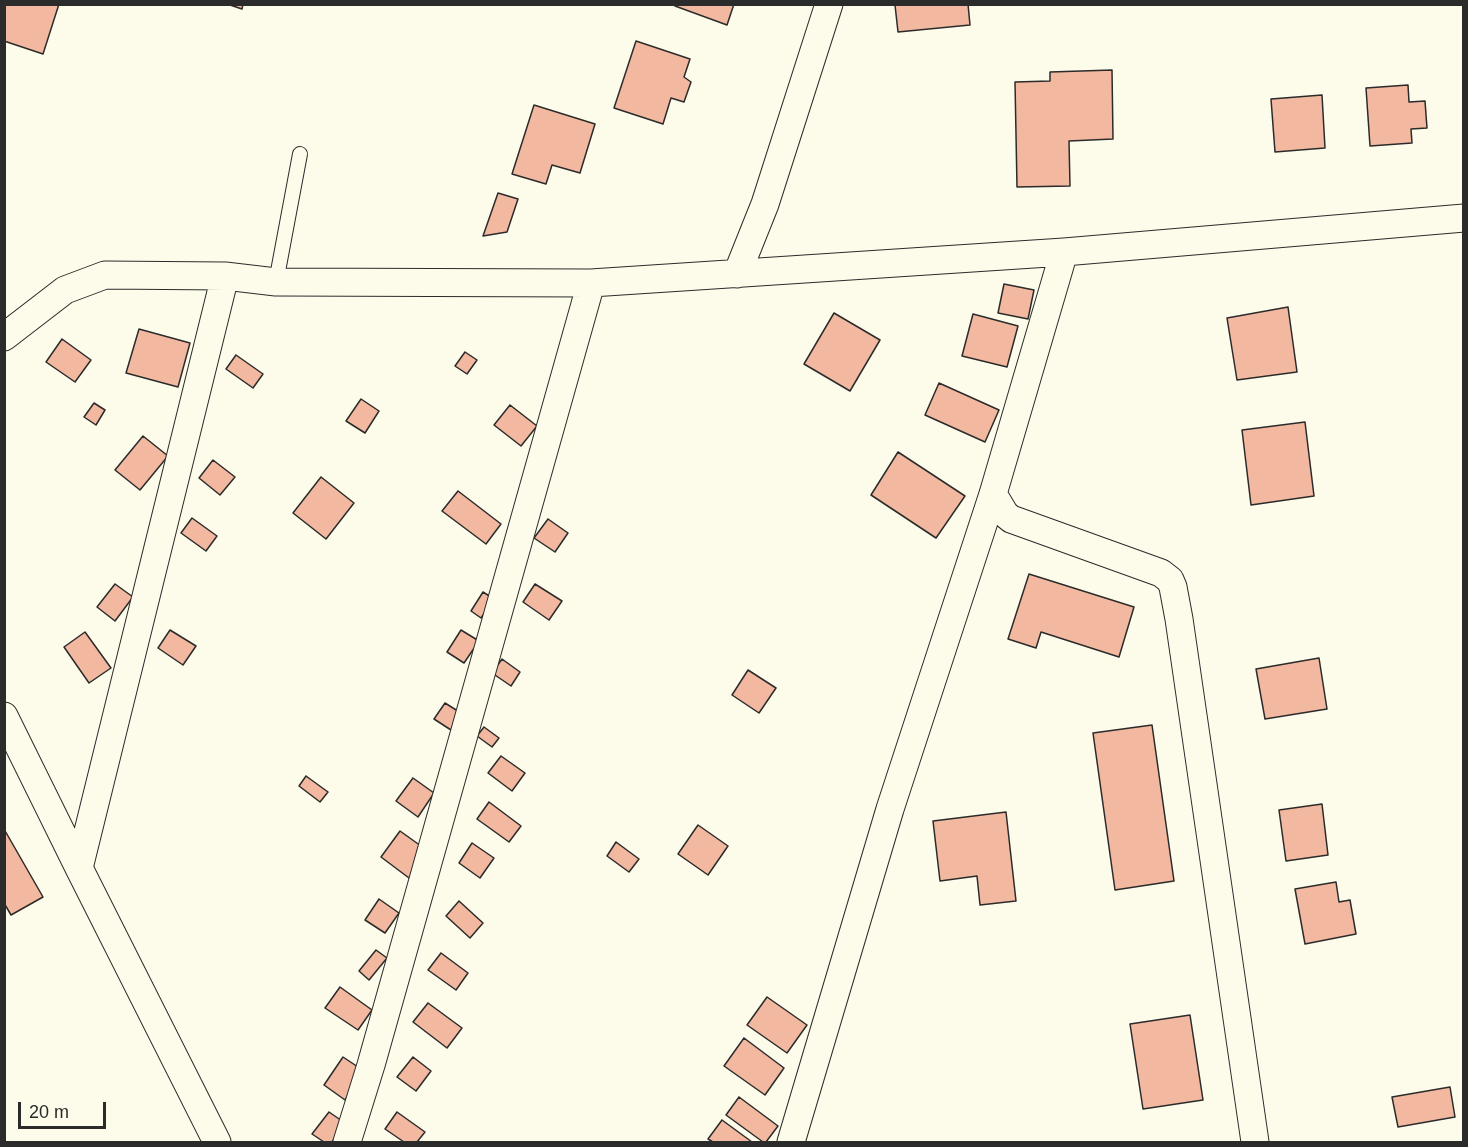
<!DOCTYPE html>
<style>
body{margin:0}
#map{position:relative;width:1468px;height:1147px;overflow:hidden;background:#fdfbea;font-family:Arial,sans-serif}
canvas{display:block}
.frame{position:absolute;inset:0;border:6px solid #2b2b2b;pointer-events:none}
.scale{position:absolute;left:18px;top:1102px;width:88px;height:27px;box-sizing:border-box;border:3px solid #2b2b2b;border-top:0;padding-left:8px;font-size:18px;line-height:21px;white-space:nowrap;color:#2b2b2b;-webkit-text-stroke:4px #fdfbea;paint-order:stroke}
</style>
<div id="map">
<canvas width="1468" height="1147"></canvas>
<div class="frame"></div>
<div class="scale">20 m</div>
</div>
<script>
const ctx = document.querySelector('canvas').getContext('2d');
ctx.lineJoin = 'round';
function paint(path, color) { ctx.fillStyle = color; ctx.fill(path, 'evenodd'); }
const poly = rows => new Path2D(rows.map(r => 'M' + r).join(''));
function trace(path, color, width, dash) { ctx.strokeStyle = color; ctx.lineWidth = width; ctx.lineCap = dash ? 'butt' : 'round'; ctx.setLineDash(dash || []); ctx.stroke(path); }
const building = poly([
 [4,4,59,4,43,54,4,41,4,4],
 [227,4,243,4,242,9,227,4],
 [676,4,734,4,727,25,675,6,676,4],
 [968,4,970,25,898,32,895,5,968,4],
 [636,41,690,59,684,77,691,82,684,102,671,98,663,124,614,108,636,41],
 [1112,70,1113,139,1069,141,1070,186,1017,187,1015,82,1050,81,1050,72,1112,70],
 [1408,85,1409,102,1425,101,1427,128,1411,129,1412,143,1370,146,1366,88,1408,85],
 [1322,95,1325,148,1275,152,1271,99,1322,95],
 [534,105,595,124,580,173,552,165,546,184,512,174,534,105],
 [498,193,518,199,507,232,483,236,498,193],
 [1004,284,1034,290,1028,319,998,313,1004,284],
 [1288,307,1297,372,1237,380,1227,318,1288,307],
 [834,313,880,340,850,391,804,364,834,313],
 [973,314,1018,326,1007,367,962,356,973,314],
 [139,329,190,343,178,387,126,373,139,329],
 [62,339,91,360,75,382,46,362,62,339],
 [465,352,477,360,467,374,455,366,465,352],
 [236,355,263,374,253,388,226,369,236,355],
 [939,383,999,410,985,442,925,415,939,383],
 [361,399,379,411,365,433,346,421,361,399],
 [94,403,105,410,96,425,84,417,94,403],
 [510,405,537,426,521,446,494,425,510,405],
 [1305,422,1314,496,1251,505,1242,430,1305,422],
 [143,436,168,456,140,490,115,470,143,436],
 [898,452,965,496,936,538,871,495,898,452],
 [213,460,235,477,220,495,199,478,213,460],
 [321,477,354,503,326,539,293,513,321,477],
 [458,491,501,524,486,544,442,511,458,491],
 [192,518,217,536,206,551,181,533,192,518],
 [548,519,568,533,555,552,534,538,548,519],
 [1029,574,1134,607,1119,657,1041,632,1036,648,1008,639,1029,574],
 [115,584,133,597,115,621,97,607,115,584],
 [535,584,562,601,549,620,523,602,535,584],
 [483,592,494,599,481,618,471,611,483,592],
 [170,630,196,646,183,665,158,648,170,630],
 [461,630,479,641,464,663,447,652,461,630],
 [85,632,111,668,89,683,64,647,85,632],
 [1319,658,1327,709,1265,719,1256,669,1319,658],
 [502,659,520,672,511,686,492,673,502,659],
 [748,670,776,688,759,713,732,695,748,670],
 [445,703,461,713,451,730,434,719,445,703],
 [1152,725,1174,881,1115,890,1093,733,1152,725],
 [484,727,499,738,492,747,477,736,484,727],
 [501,756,525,773,512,791,488,773,501,756],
 [306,776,328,792,320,802,299,786,306,776],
 [413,778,434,793,418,817,396,801,413,778],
 [489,802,521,826,509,842,477,819,489,802],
 [1322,804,1328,855,1286,861,1279,810,1322,804],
 [1006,812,1016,901,980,905,977,876,940,881,933,821,1006,812],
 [698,825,728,846,708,875,678,854,698,825],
 [4,829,43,897,11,915,4,903,4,829],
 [400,831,428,851,409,878,381,857,400,831],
 [616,842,639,859,629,872,607,856,616,842],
 [472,843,494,858,480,878,459,863,472,843],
 [1336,882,1339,902,1350,900,1356,934,1305,944,1295,889,1336,882],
 [379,899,399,913,385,933,365,920,379,899],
 [459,901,483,923,470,938,446,916,459,901],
 [376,950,387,958,369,980,359,971,376,950],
 [441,953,468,973,456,990,428,970,441,953],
 [340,987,372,1010,358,1030,325,1008,340,987],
 [767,997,807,1025,787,1053,747,1025,767,997],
 [428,1003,462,1028,447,1048,413,1022,428,1003],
 [1190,1015,1203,1100,1143,1109,1130,1024,1190,1015],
 [744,1038,784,1068,765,1095,724,1066,744,1038],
 [343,1057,364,1071,345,1100,324,1085,343,1057],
 [413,1057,431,1071,416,1091,397,1077,413,1057],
 [1450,1087,1455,1117,1398,1127,1392,1097,1450,1087],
 [739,1097,778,1126,766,1142,763,1142,726,1115,739,1097],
 [329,1112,345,1123,332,1142,324,1142,312,1134,329,1112],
 [397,1112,425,1132,417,1142,404,1142,385,1129,397,1112],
 [722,1120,752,1142,713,1142,708,1139,722,1120]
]);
const service = poly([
 [276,282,300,154]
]);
const minor = poly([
 [737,274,765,204,829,4],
 [4,337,65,290,105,275,225,276,276,282,591,283,1064,252,1464,218],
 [993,494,1005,514,1011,519,1161,573,1170,580,1173,587,1179,619,1255,1142],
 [4,716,79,868,217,1142],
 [79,868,225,276],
 [347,1142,371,1065,591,283],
 [791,1142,890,809,993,494,1064,252]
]);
paint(building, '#f2b8a0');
trace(building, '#2b2b2b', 1.5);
trace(service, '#2b2b2b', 16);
trace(minor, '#2b2b2b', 29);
trace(service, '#fdfbea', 14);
trace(minor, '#fdfbea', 27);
</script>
